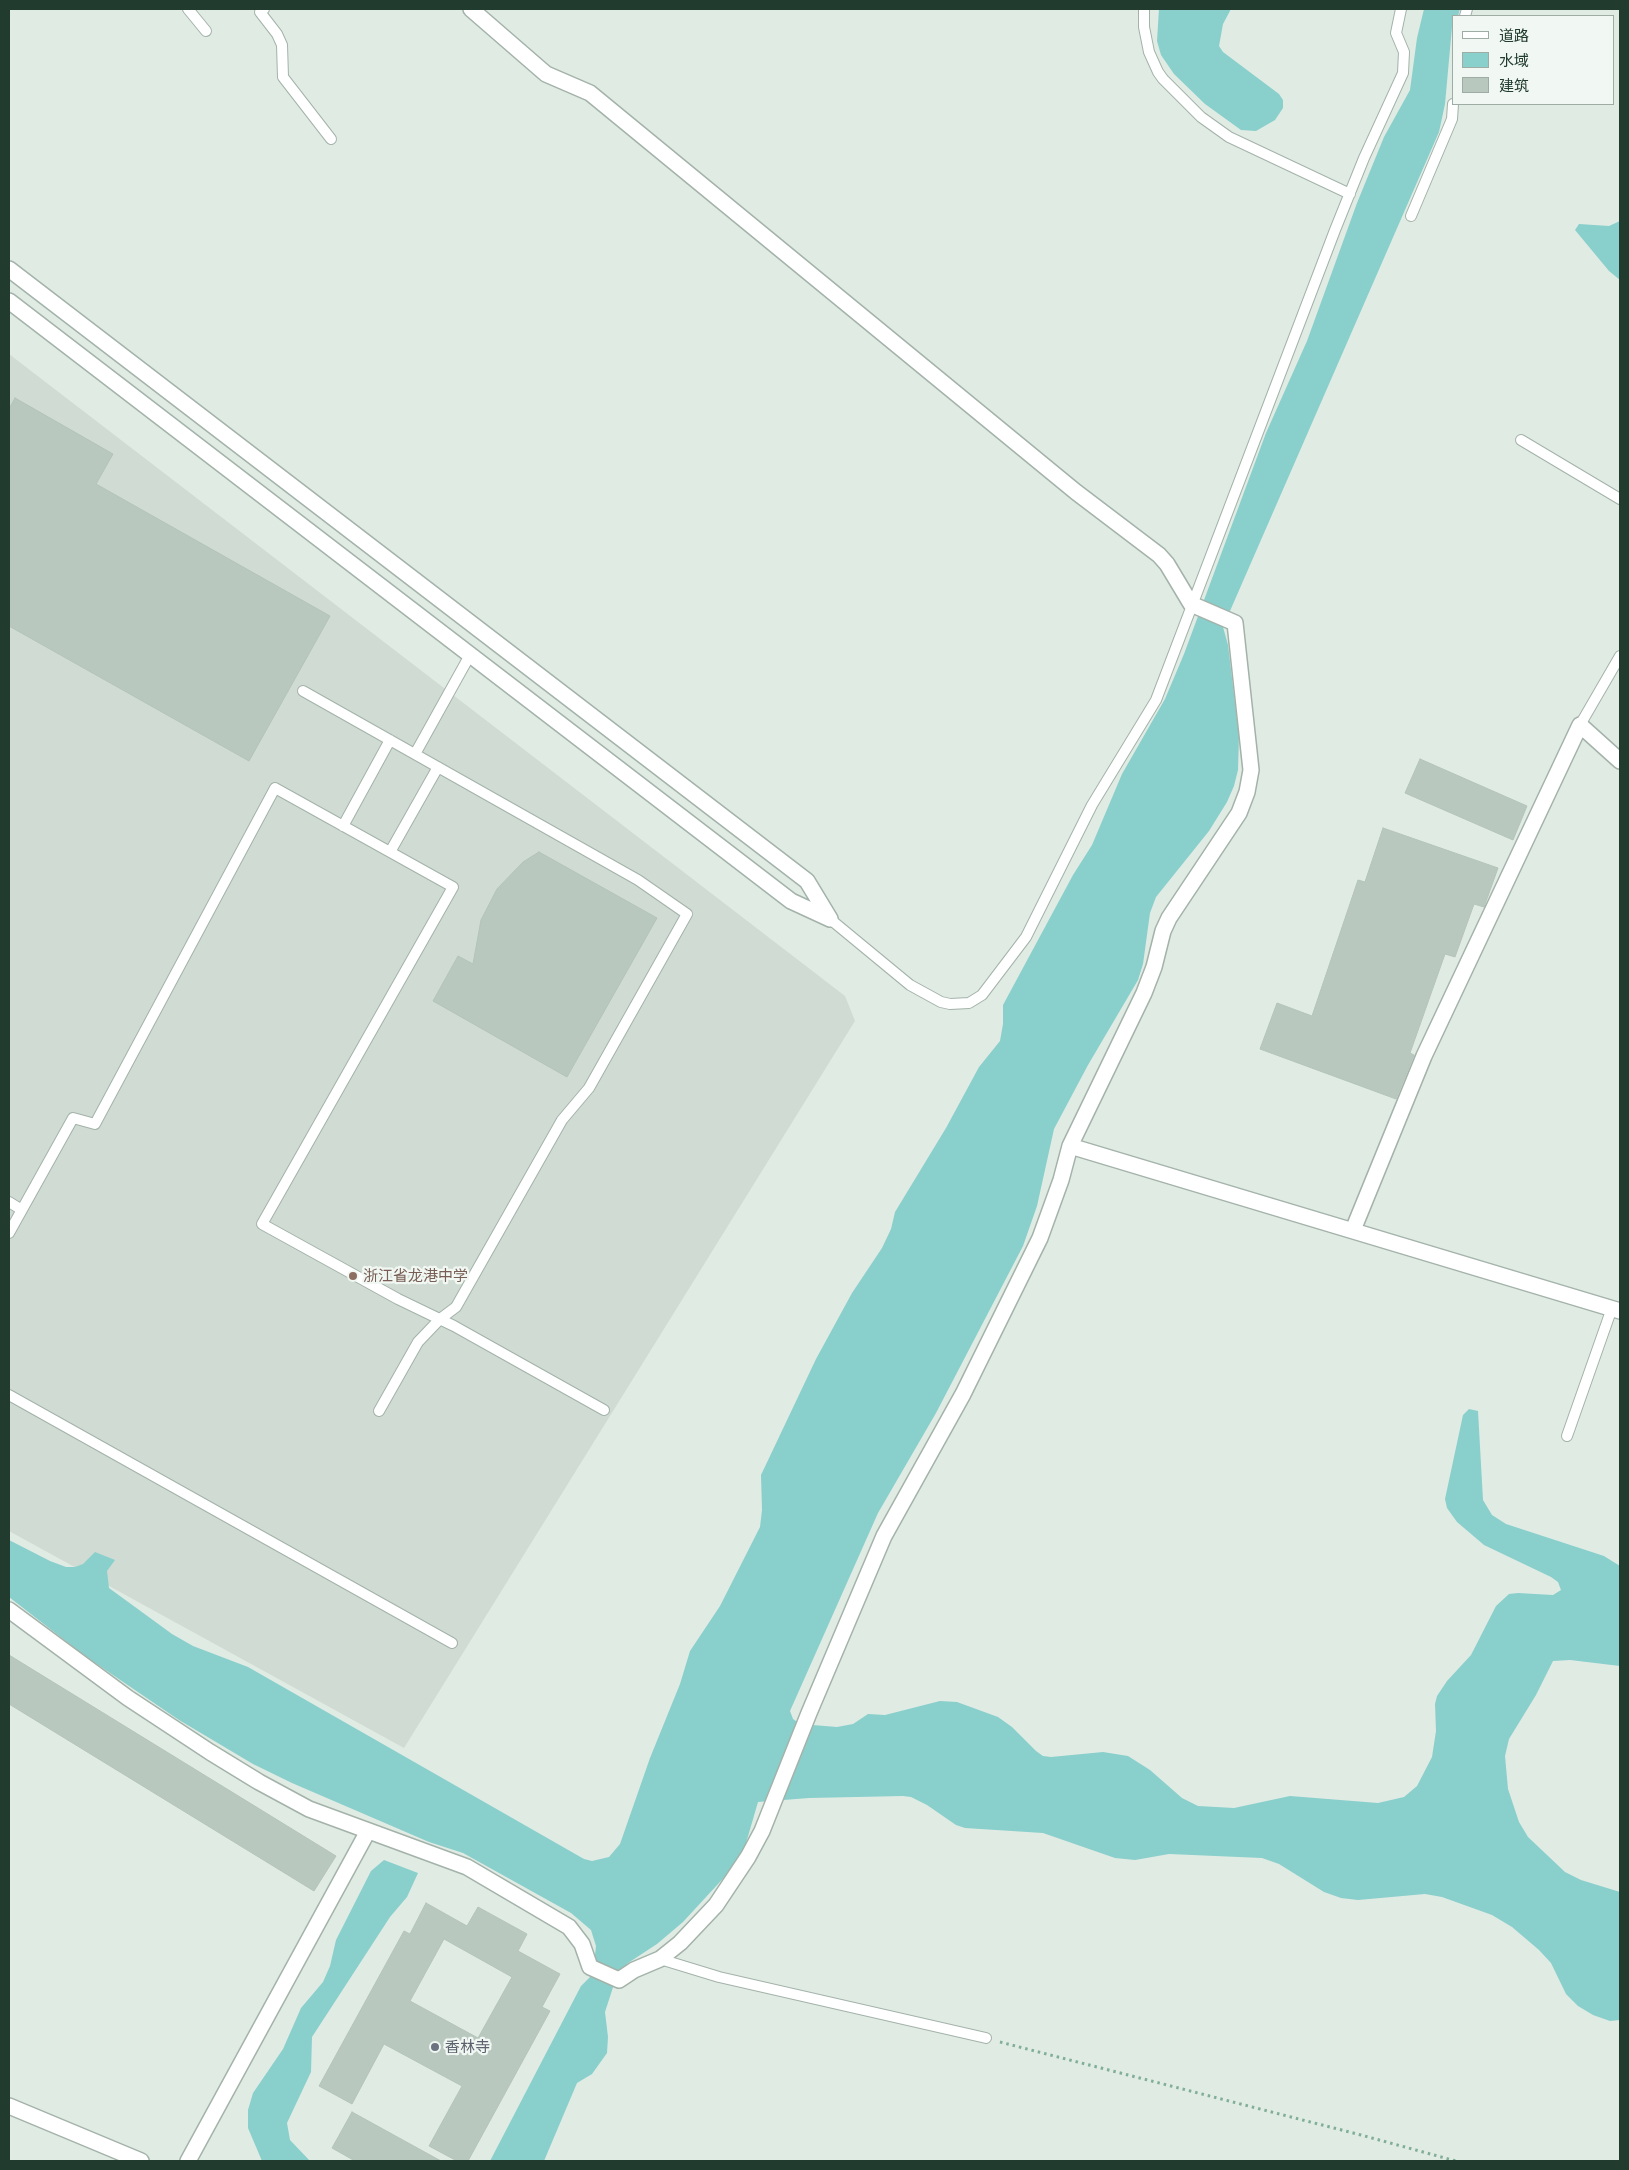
<!DOCTYPE html>
<meta charset="utf-8">
<style>
body{margin:0}
#map{position:relative;width:1629px;height:2170px;overflow:hidden;background:#e0ebe4;font-family:"Public Sans","Noto Sans SC",sans-serif}
canvas{display:block}
.frame{position:absolute;inset:0;border:10px solid #213b2f;pointer-events:none}
.legend{position:absolute;left:1452px;top:15px;width:162px;height:90px;box-sizing:border-box;background:#f1f8f3;border:1px solid #9eaca5;margin:0;padding:6px 9px;list-style:none;font-size:15px;color:#213b2f}
.legend li{display:flex;align-items:center;gap:10px;height:25px}
.legend b{width:25px;border:1px solid #9eaca5}
</style>
<div id="map">
<canvas width="1629" height="2170"></canvas>
<div class="frame"></div>
<ul class="legend">
<li><b style="height:6px;background:#fff"></b>道路</li>
<li><b style="height:14px;background:#89cfcc"></b>水域</li>
<li><b style="height:14px;background:#b9c8bf"></b>建筑</li>
</ul>
</div>
<script>
const ctx = document.querySelector('canvas').getContext('2d');
ctx.lineJoin = 'round';
function paint(path, color) { ctx.fillStyle = color; ctx.fill(path, 'evenodd'); }
const poly = rows => new Path2D(rows.map(r => 'M' + r).join(''));
function trace(path, color, width, dash) { ctx.strokeStyle = color; ctx.lineWidth = width; ctx.lineCap = dash ? 'butt' : 'round'; ctx.setLineDash(dash || []); ctx.stroke(path); }
function drawText(font, color, halo, rows, align = 'center') {
  ctx.font = font + ' "Public Sans","Noto Sans SC",sans-serif'; ctx.lineWidth = 4.5; ctx.setLineDash([]); ctx.textBaseline = 'middle'; ctx.strokeStyle = halo; ctx.fillStyle = color; for (const [text, x, y, turn = 0] of rows) {
    ctx.save(); ctx.translate(x, y); ctx.rotate((+turn || 0) * Math.PI / 180); ctx.textAlign = isNaN(turn) ? turn : align; if (halo) ctx.strokeText(text, 0, 0); ctx.fillText(text, 0, 0); ctx.restore();
  }
}
const built = poly([
 [9,354,845,996,855,1021,404,1748,9,1531]
]);
const water = poly([
 [1159,9,1231,9,1223,24,1219,46,1223,52,1279,94,1283,100,1283,108,1275,120,1256,131,1241,130,1205,104,1174,74,1161,55,1157,41],
 [1424,9,1460,9,1458,16,1453,16,1445,104,1439,132,1223,627,1228,645,1239,736,1238,770,1234,786,1227,802,1209,831,1156,897,1150,913,1143,964,1138,980,1088,1065,1054,1129,1037,1206,1023,1246,936,1413,878,1513,790,1711,793,1719,800,1724,837,1727,853,1724,868,1714,885,1715,940,1701,957,1702,998,1717,1012,1727,1036,1751,1043,1756,1051,1757,1103,1752,1128,1756,1150,1770,1182,1798,1198,1806,1234,1808,1290,1796,1378,1803,1404,1797,1417,1786,1432,1757,1436,1731,1435,1704,1437,1696,1447,1681,1471,1655,1496,1606,1509,1594,1518,1593,1553,1595,1561,1590,1558,1582,1551,1577,1484,1545,1457,1522,1447,1508,1445,1499,1463,1415,1469,1409,1478,1411,1483,1500,1492,1515,1506,1524,1604,1556,1620,1566,1620,1666,1570,1660,1553,1661,1536,1695,1509,1739,1505,1756,1508,1789,1519,1822,1528,1837,1565,1872,1581,1880,1620,1892,1620,2020,1610,2021,1593,2015,1578,2006,1566,1994,1551,1963,1539,1950,1512,1927,1492,1915,1442,1897,1425,1894,1358,1900,1341,1898,1324,1892,1279,1864,1262,1858,1169,1854,1135,1860,1115,1858,1043,1833,965,1828,956,1825,927,1805,911,1797,903,1796,809,1798,758,1802,744,1850,730,1871,683,1922,657,1944,628,1963,617,1975,605,2012,608,2037,607,2053,592,2074,577,2083,544,2161,490,2161,581,1986,593,1974,596,1946,591,1930,571,1913,463,1853,429,1842,292,1783,253,1764,179,1720,85,1656,9,1597,9,1540,50,1561,66,1567,75,1567,83,1564,95,1552,115,1560,107,1571,109,1588,172,1634,193,1646,248,1667,584,1859,592,1861,609,1857,620,1844,650,1758,680,1684,690,1651,720,1606,760,1527,762,1510,761,1475,816,1359,852,1293,882,1248,891,1229,895,1212,946,1128,979,1067,1000,1041,1003,1024,1003,1005,1073,875,1092,845,1122,774,1165,699,1184,654,1266,433,1307,341,1357,203,1384,137,1410,90,1417,38],
 [1620,221,1620,280,1609,271,1575,230,1579,224,1609,226],
 [384,1860,418,1873,407,1897,390,1917,312,2037,311,2072,287,2123,290,2140,310,2161,262,2161,248,2128,248,2110,253,2093,283,2049,301,2008,323,1982,330,1966,336,1940,371,1871]
]);
const building = poly([
 [15,398,113,454,96,484,330,616,249,761,9,626,9,409,15,398],
 [1420,759,1527,806,1513,840,1405,793,1420,759],
 [1383,828,1498,868,1484,907,1474,904,1455,957,1445,954,1410,1053,1414,1055,1396,1099,1260,1049,1277,1003,1312,1016,1358,880,1365,882,1383,828],
 [539,852,657,918,567,1077,433,1001,458,956,473,964,481,920,497,889,523,862,539,852],
 [9,1655,336,1856,314,1891,9,1704,9,1655],
 [426,1903,467,1926,478,1907,527,1934,518,1951,560,1974,542,2007,550,2011,468,2161,457,2161,429,2146,462,2086,384,2044,352,2104,319,2086,404,1931,410,1934,426,1903],
 [444,1939,512,1977,478,2038,410,2001,444,1939],
 [352,2112,441,2161,355,2161,332,2148,352,2112]
]);
const path = poly([
 [1000,2042,1361,2135,1456,2161]
]);
const service = poly([
 [188,9,206,31],
 [264,9,260,12,277,34,282,45,283,77,331,139],
 [1144,9,1144,27,1149,52,1158,72,1163,79,1201,117,1229,137,1350,194],
 [1465,16,1467,9],
 [1411,216,1452,119,1453,104],
 [1521,440,1620,499],
 [303,691,638,880,687,914,589,1088,562,1120,456,1307,440,1319,418,1342,379,1411],
 [1580,725,1620,656],
 [415,754,470,655],
 [343,826,390,740],
 [390,852,438,767],
 [830,919,910,985,941,1002,950,1004,969,1003,982,995,1026,937,1092,805,1156,700,1335,230,1364,158,1403,73,1404,52,1396,33,1401,9],
 [9,1202,22,1210],
 [9,1233,73,1118,95,1124,275,788,453,887,262,1224,398,1299,454,1326,604,1410],
 [9,1395,452,1643],
 [1567,1436,1612,1308],
 [660,1959,719,1977,986,2038]
]);
const minor = poly([
 [9,269,807,881,830,919],
 [9,301,791,901,830,919],
 [1070,1146,1620,1311],
 [1353,1230,1424,1056,1580,725,1620,761],
 [9,1610,128,1698,210,1752,259,1782,309,1809,467,1867,569,1927,582,1944,590,1967,619,1980,634,1970,660,1959,680,1943,716,1905,748,1857,762,1831,809,1713,884,1536,963,1394,1040,1238,1061,1180,1070,1146,1144,993,1154,967,1163,931,1169,918,1239,813,1247,792,1251,770,1235,623,1191,604,1167,564,1159,555,1076,492,590,93,546,74,471,9],
 [9,2106,141,2161],
 [188,2161,368,1831]
]);
const markers = [
 [353,1276,5,"#8d6e63"],
 [435,2047,5,"#6b7280"]
];
const educationNames = [
 ["浙江省龙港中学",363,1276]
];
const worshipNames = [
 ["香林寺",445,2047]
];
paint(built, '#cfdbd3');
paint(water, '#89cfcc');
paint(building, '#b9c8bf');
trace(building, '#b3c4b9', 1);
trace(service, '#a3b3aa', 12);
trace(minor, '#a3b3aa', 18);
trace(path, '#81ae97', 3, [2.5, 4]);
trace(service, '#fff', 10);
trace(minor, '#fff', 15);
for (const [x, y, r, color] of markers) { const dot = new Path2D(); dot.arc(x, y, r, 0, 2 * Math.PI); ctx.fillStyle = color; ctx.fill(dot); trace(dot, '#f1f8f3', 2); }
drawText('15px', '#785e54', '#f1f8f3', educationNames, 'left');
drawText('15px', '#5b616d', '#f1f8f3', worshipNames, 'left');
</script>
